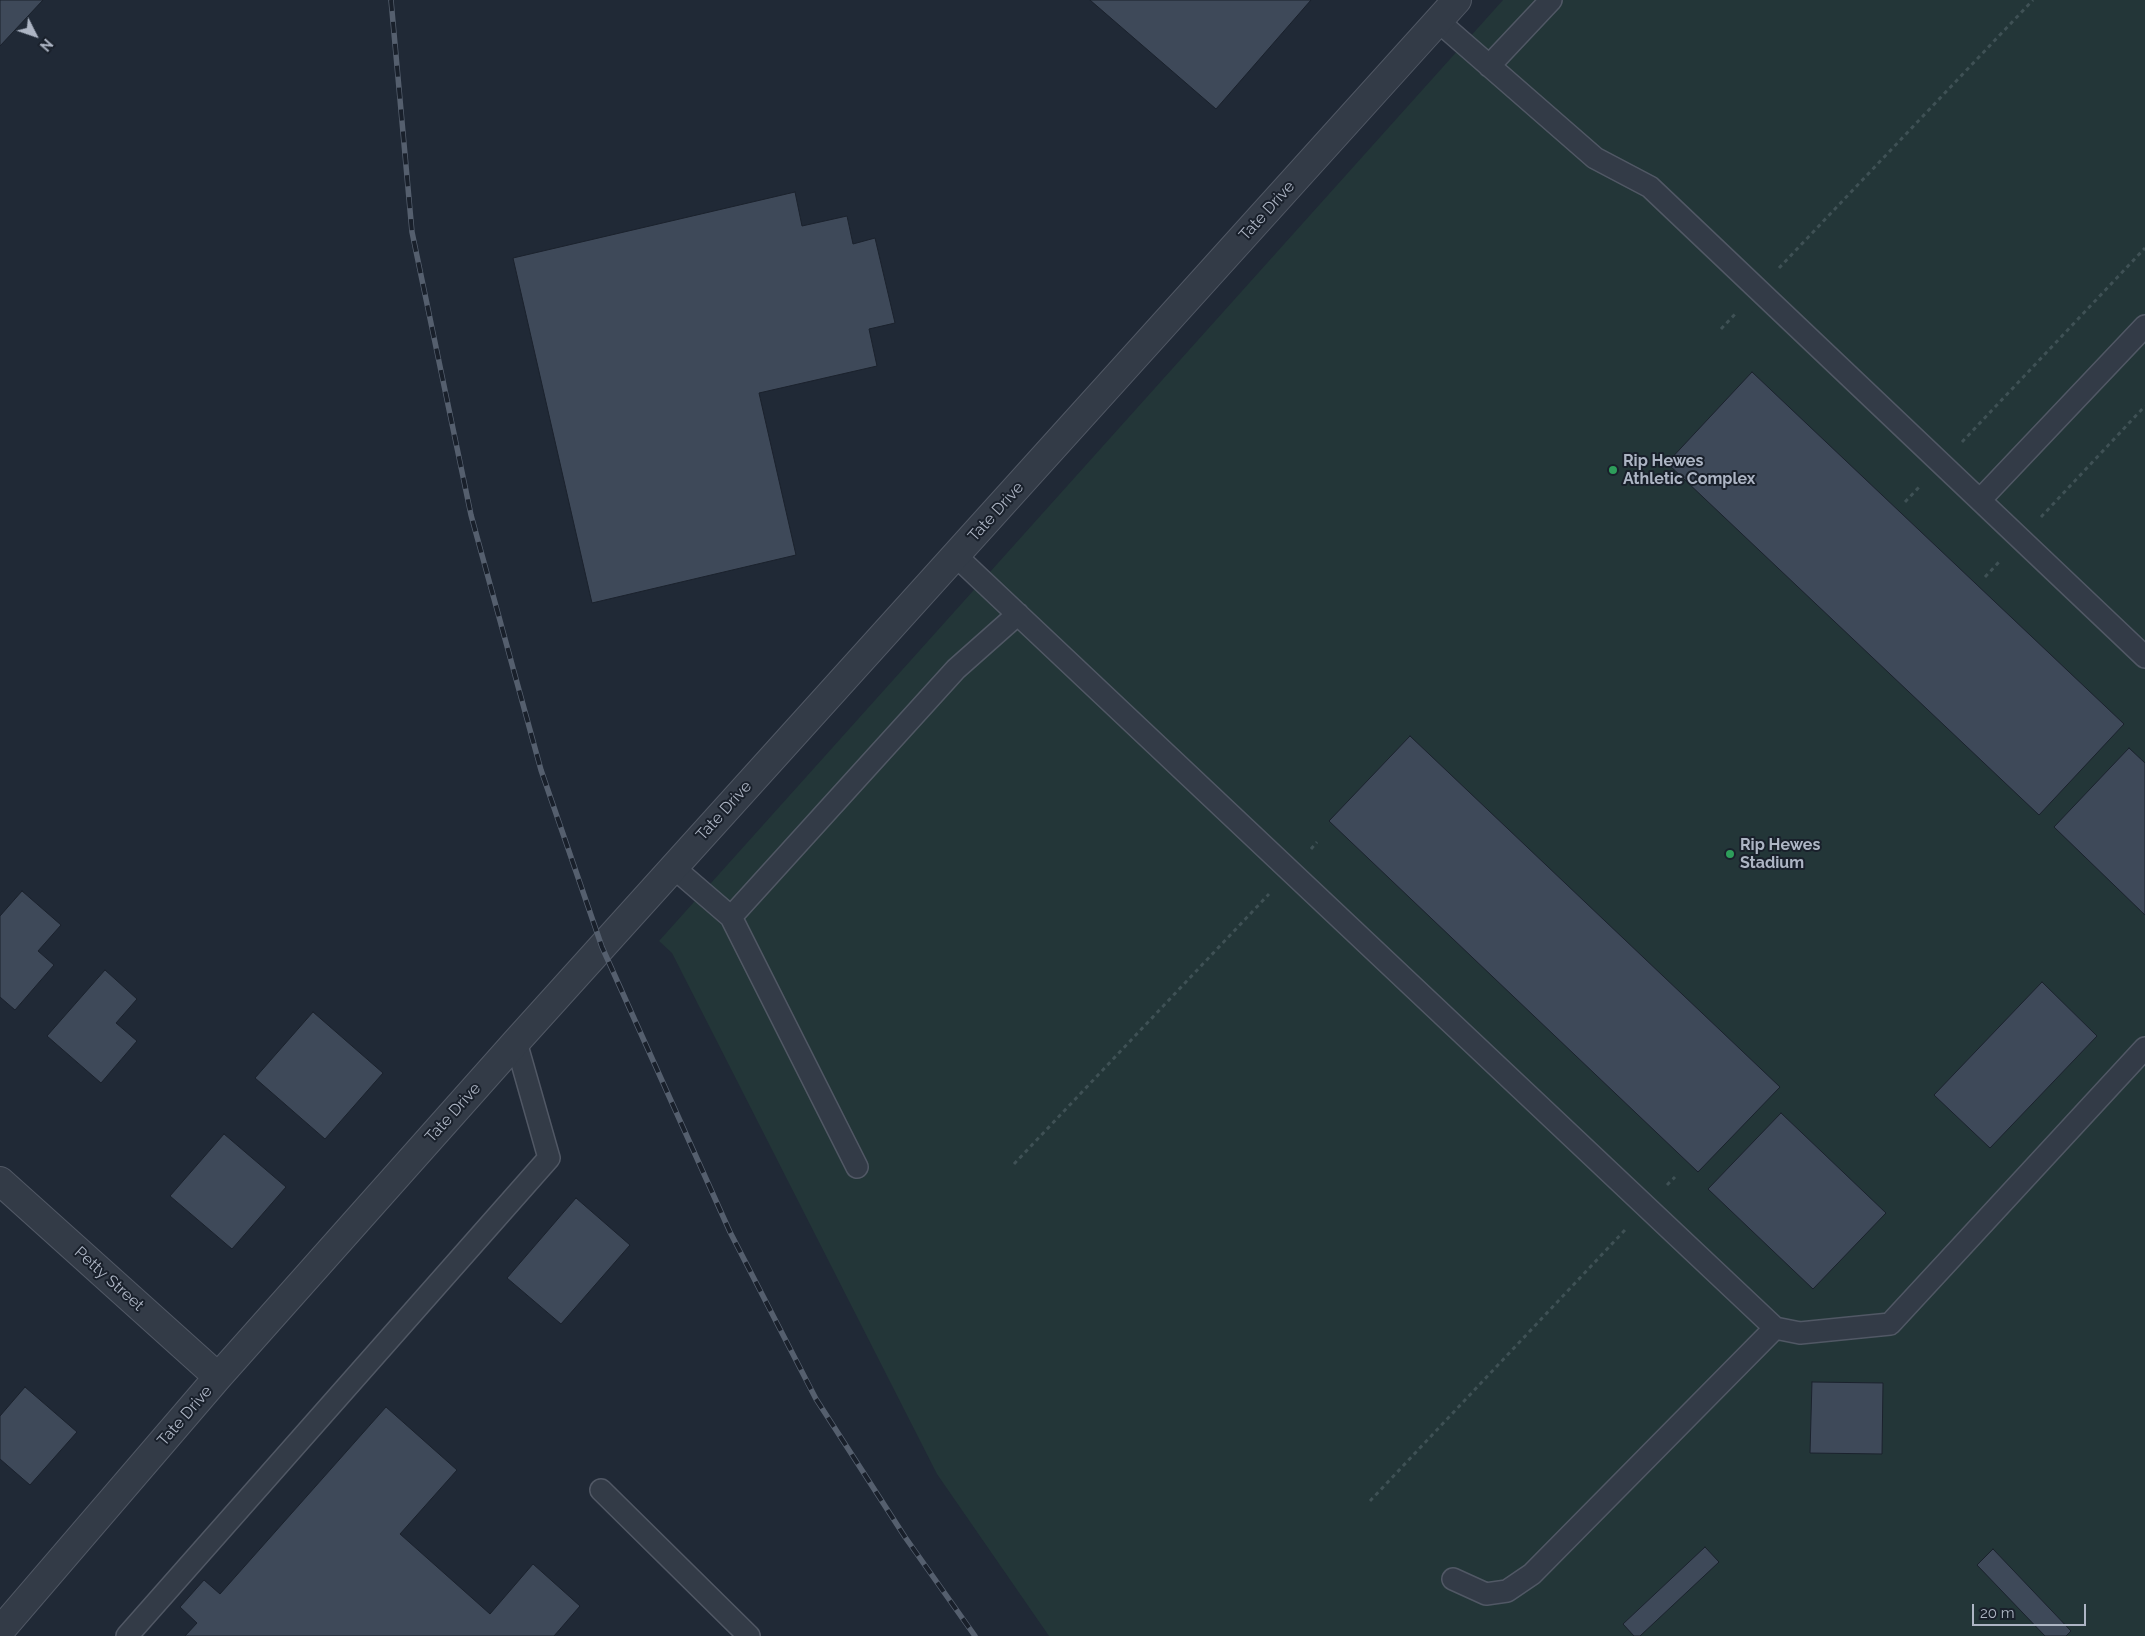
<!DOCTYPE html>
<style>
body{margin:0}
#map{position:relative;width:2145px;height:1636px;overflow:hidden;background:#202936;font-family:Raleway,sans-serif}
canvas{display:block}
.north{position:absolute;left:10px;top:10px;width:50px;height:50px;-webkit-text-stroke:4px #19202b;paint-order:stroke;rotate:131deg;font-size:14px;font-weight:700;line-height:20px;text-align:center;color:#adb5c4}
.north::after{content:'';display:block;margin:auto;width:18px;height:22px;background:#adb5c4;clip-path:polygon(50% 0,100% 100%,50% 72%,0 100%)}
.scale{position:absolute;left:1972px;top:1604px;width:114px;height:22px;box-sizing:border-box;border:2px solid #adb5c4;border-top:0;padding-left:6px;font-size:15px;line-height:18px;white-space:nowrap;color:#adb5c4;-webkit-text-stroke:4px #19202b;paint-order:stroke}
</style>
<div id="map">
<canvas width="2145" height="1636"></canvas>
<div class="north">N</div>
<div class="scale">20 m</div>
</div>
<script>
const ctx = document.querySelector('canvas').getContext('2d');
ctx.lineJoin = 'round';
function paint(path, color) { ctx.fillStyle = color; ctx.fill(path, 'evenodd'); }
const poly = rows => new Path2D(rows.map(r => 'M' + r).join(''));
function trace(path, color, width, dash) { ctx.strokeStyle = color; ctx.lineWidth = width; ctx.lineCap = dash ? 'butt' : 'round'; ctx.setLineDash(dash || []); ctx.stroke(path); }
function drawText(font, color, halo, rows, align = 'center') {
  ctx.font = font + ' Raleway,sans-serif'; ctx.lineWidth = 4; ctx.setLineDash([]); ctx.textBaseline = 'middle'; ctx.strokeStyle = halo; ctx.fillStyle = color; for (const [text, x, y, turn = 0] of rows) {
    ctx.save(); ctx.translate(x, y); ctx.rotate((+turn || 0) * Math.PI / 180); ctx.textAlign = isNaN(turn) ? turn : align; if (halo) ctx.strokeText(text, 0, 0); ctx.fillText(text, 0, 0); ctx.restore();
  }
}
const green = poly([
 [1503,0,2145,0,2145,1636,1049,1636,937,1474,672,953,659,941]
]);
const building = poly([
 [0,0,43,0,0,46,0,0],
 [1090,0,1311,0,1216,109,1090,0],
 [795,192,802,226,847,216,853,244,875,238,895,323,869,329,877,366,759,393,796,555,592,603,513,258,795,192],
 [1752,372,2124,724,2039,815,1667,463,1752,372],
 [1410,736,1780,1087,1698,1172,1329,821,1410,736],
 [2129,748,2145,763,2145,915,2054,827,2129,748],
 [22,891,61,925,38,951,54,965,15,1010,0,997,0,916,22,891],
 [105,970,137,999,116,1023,137,1041,101,1083,47,1036,105,970],
 [2042,982,2097,1036,1990,1148,1934,1095,2042,982],
 [313,1012,383,1073,325,1139,255,1078,313,1012],
 [1781,1113,1886,1213,1813,1289,1708,1189,1781,1113],
 [224,1134,286,1187,232,1249,170,1196,224,1134],
 [576,1198,630,1245,561,1324,507,1278,576,1198],
 [1812,1382,1883,1383,1882,1454,1810,1453,1812,1382],
 [25,1387,77,1432,30,1485,0,1459,0,1416,25,1387],
 [386,1407,457,1470,400,1534,490,1614,533,1564,580,1606,554,1636,185,1636,197,1623,180,1607,204,1580,220,1594,386,1407],
 [1705,1547,1719,1562,1640,1636,1634,1636,1623,1624,1705,1547],
 [1993,1549,2071,1631,2066,1636,2045,1636,1977,1565,1993,1549]
]);
const path = poly([
 [1779,268,2033,0],
 [1721,329,1737,312],
 [1962,442,2145,248],
 [1905,502,1921,485],
 [2041,517,2145,406],
 [1985,577,1999,562],
 [1311,849,1317,842],
 [1014,1164,1269,894],
 [1667,1185,1675,1177],
 [1370,1501,1625,1230]
]);
const service = poly([
 [1438,21,1595,158,1650,187,2145,657],
 [1489,66,1551,0],
 [1980,500,2145,326],
 [956,556,1775,1328,1800,1333,1890,1324,2145,1048],
 [673,867,731,917],
 [857,1167,731,917,956,669,1018,614],
 [601,1490,749,1636],
 [1453,1579,1486,1594,1507,1591,1532,1574,1775,1328],
 [127,1636,549,1158,516,1042]
]);
const minor = poly([
 [0,1181,218,1377],
 [0,1631,218,1377,516,1042,1457,0]
]);
const rail = poly([
 [391,0,412,232,471,515,541,770,602,947,730,1232,816,1399,905,1537,975,1636]
]);
const markers = [
 [1613,470,5,"#2e9e5b"],
 [1730,854,5,"#2e9e5b"]
];
const streetNames = [
 ["Tate Drive",1267,211,-48],
 ["Tate Drive",996,512,-48],
 ["Tate Drive",724,811,-48],
 ["Tate Drive",453,1113,-48],
 ["Petty Street",109,1279,42],
 ["Tate Drive",185,1416,-49]
];
const poiNames = [
 ["Rip Hewes",1623,461],
 ["Athletic Complex",1623,479],
 ["Rip Hewes",1740,845],
 ["Stadium",1740,863]
];
paint(green, '#233638');
paint(building, '#3e4959');
trace(building, '#1b222d', 1);
trace(service, '#515865', 24);
trace(minor, '#515865', 30);
trace(path, '#3f5155', 3, [4, 4]);
trace(service, '#333b47', 21);
trace(minor, '#333b47', 28);
trace(rail, '#555f6e', 5.5);
trace(rail, '#19202b', 4, [11]);
for (const [x, y, r, color] of markers) { const dot = new Path2D(); dot.arc(x, y, r, 0, 2 * Math.PI); ctx.fillStyle = color; ctx.fill(dot); trace(dot, '#19202b', 2); }
drawText('16px', '#adb5c4', '#19202b', streetNames);
drawText('bold 16px', '#adb5c4', '#19202b', poiNames, 'left');
</script>
